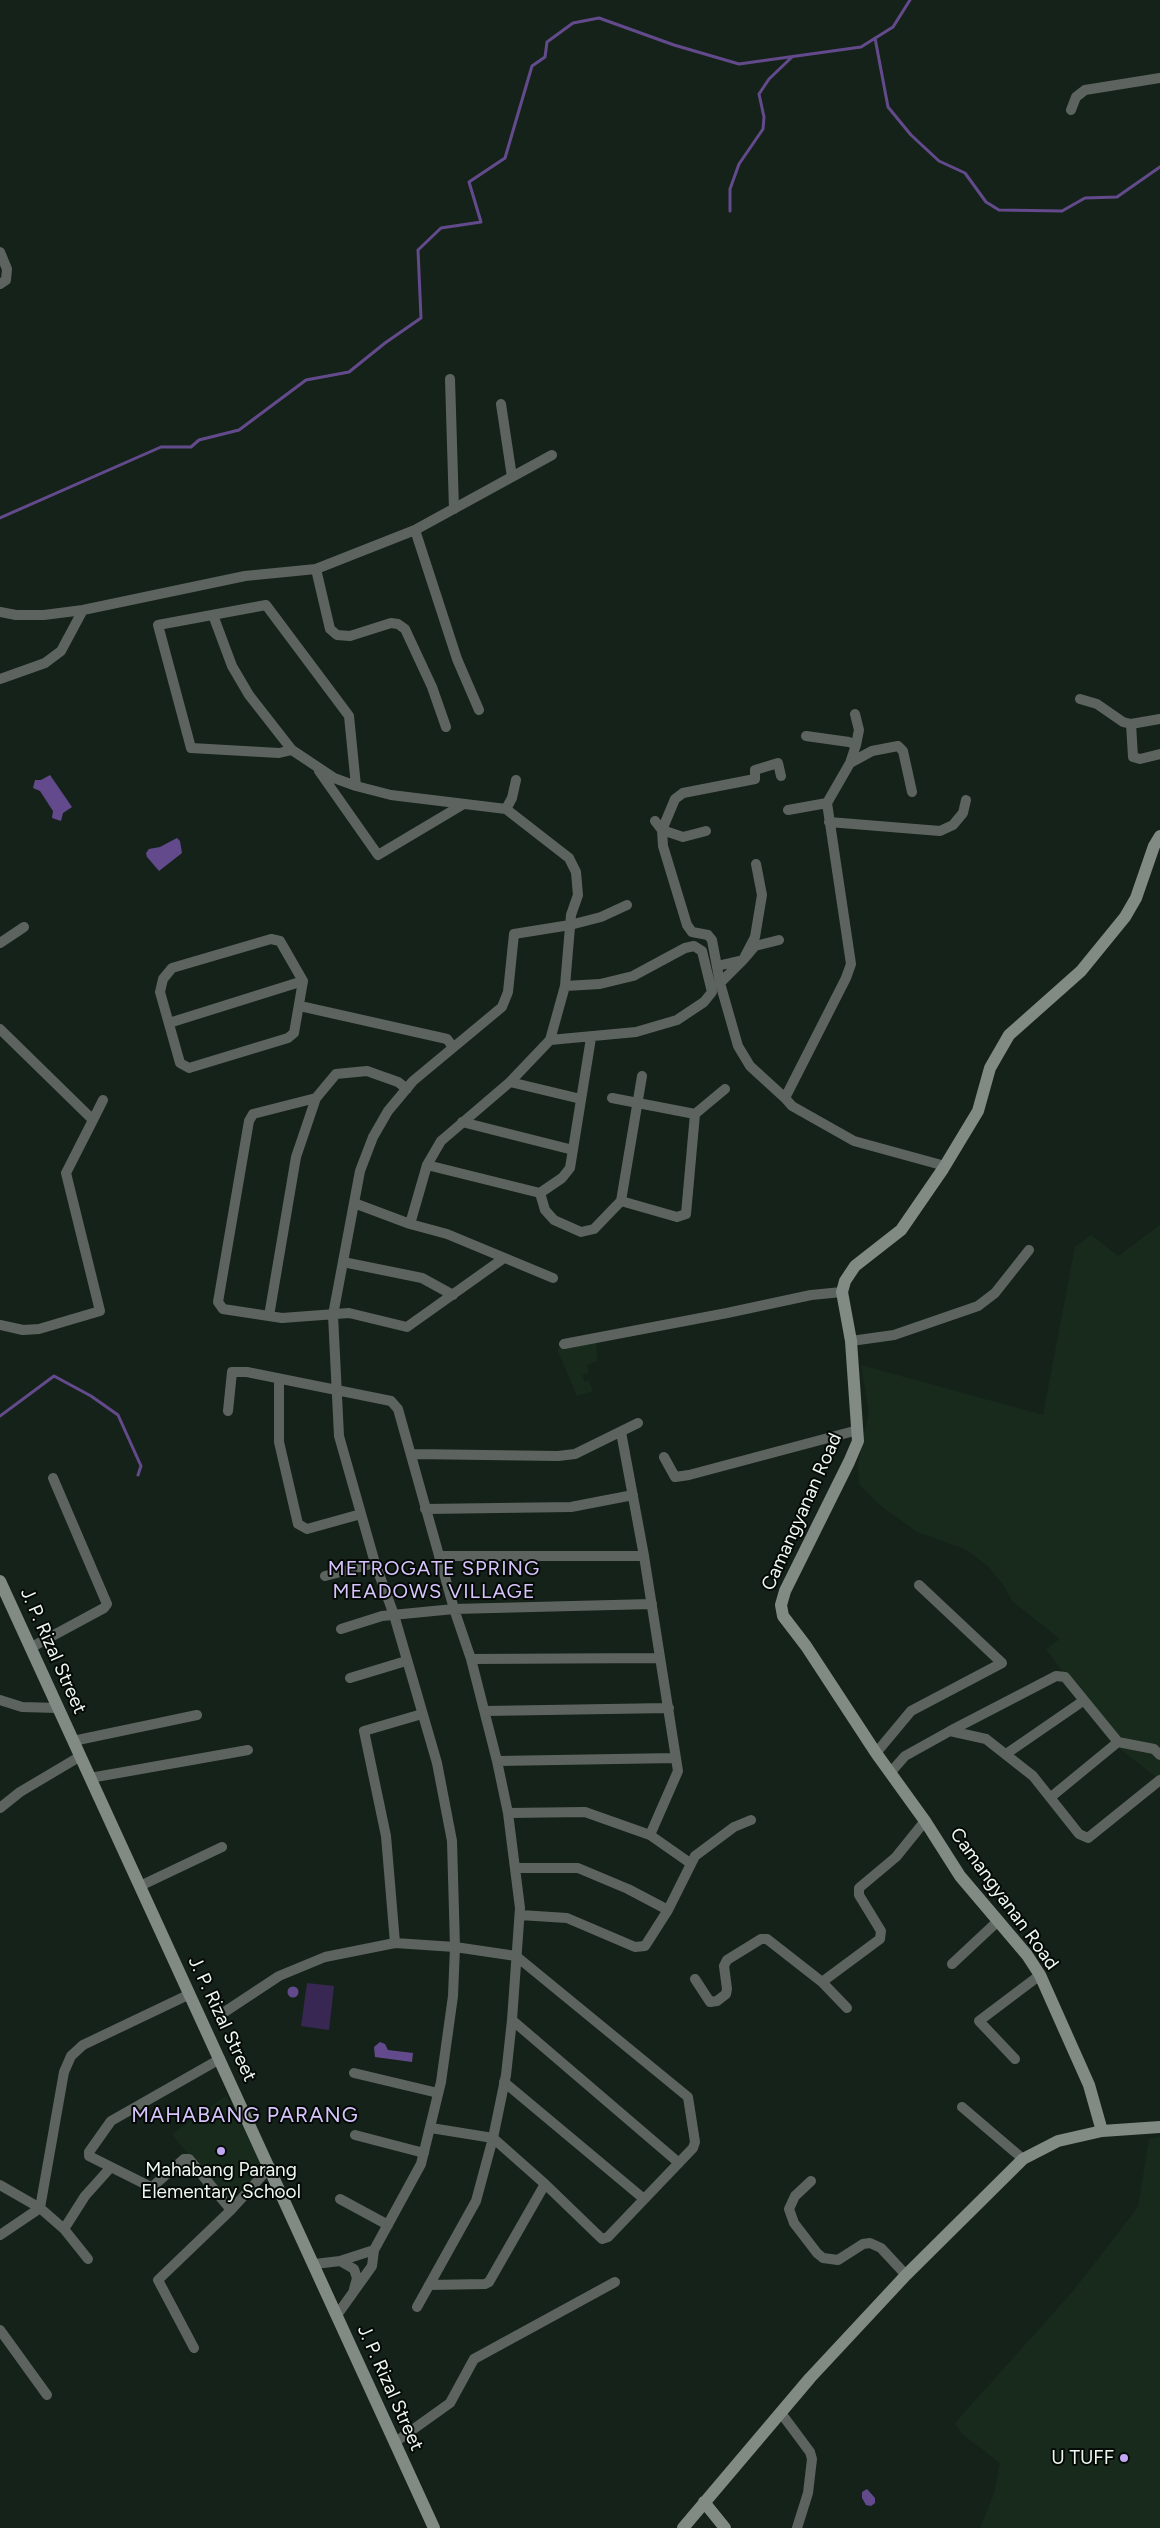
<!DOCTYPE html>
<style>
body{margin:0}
canvas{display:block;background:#152219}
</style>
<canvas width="1160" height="2528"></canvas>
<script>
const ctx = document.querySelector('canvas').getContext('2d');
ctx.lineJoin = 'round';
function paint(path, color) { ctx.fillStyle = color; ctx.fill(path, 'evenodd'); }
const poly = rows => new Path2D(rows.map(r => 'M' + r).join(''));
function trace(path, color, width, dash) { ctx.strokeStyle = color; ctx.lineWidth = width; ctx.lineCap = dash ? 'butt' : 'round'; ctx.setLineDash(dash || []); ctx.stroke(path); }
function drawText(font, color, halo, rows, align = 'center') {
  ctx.font = font + ' Figtree,sans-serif'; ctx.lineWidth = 4; ctx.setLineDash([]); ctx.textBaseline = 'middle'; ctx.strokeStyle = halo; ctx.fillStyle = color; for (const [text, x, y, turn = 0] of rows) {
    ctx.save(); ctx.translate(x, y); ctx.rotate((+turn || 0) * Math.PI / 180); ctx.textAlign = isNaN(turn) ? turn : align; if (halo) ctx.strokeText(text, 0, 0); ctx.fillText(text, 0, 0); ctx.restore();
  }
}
const built = poly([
 [1160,1225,1160,1780,1116,1746,1046,1649,1060,1639,1012,1601,1004,1586,988,1566,965,1549,917,1532,880,1505,859,1484,858,1464,869,1412,861,1365,1043,1415,1075,1247,1091,1235,1118,1256],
 [596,1341,598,1361,587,1365,589,1373,582,1375,585,1382,589,1381,593,1391,577,1396,557,1349],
 [226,2096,264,2167,227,2202,172,2134],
 [1160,2137,1160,2528,980,2528,994,2494,1000,2463,961,2433,955,2423,1074,2290,1138,2207,1149,2139]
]);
const green = poly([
 [307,1983,334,1986,329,2030,301,2026]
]);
const water = poly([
 [50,775,72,807,63,813,61,821,52,818,53,811,40,791,33,788,35,780,41,780],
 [177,838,180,841,182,853,159,871,147,857,146,853,149,849,160,847],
 '287.5 1992a5.5 5.5 0 1 1 11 0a5.5 5.5 0 1 1-11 0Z',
 [380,2042,385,2044,388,2050,413,2053,412,2062,375,2057,374,2047],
 [867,2489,875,2498,875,2503,871,2506,866,2505,862,2498,862,2492]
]);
const stream = poly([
 [875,38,888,107,911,135,939,161,965,173,986,202,999,210,1062,211,1085,198,1117,197,1160,167],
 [730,211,730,189,739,164,763,129,764,117,759,94,769,79,792,57],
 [0,518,161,447,191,447,199,440,239,430,306,380,349,372,385,343,421,318,418,250,441,228,481,222,469,182,505,158,532,66,545,57,547,42,573,23,599,18,674,45,739,64,861,47,893,27,910,0],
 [0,1416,54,1376,91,1396,118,1415,141,1466,138,1475]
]);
const street = poly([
 [1071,110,1076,97,1085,90,1160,78],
 [0,252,7,269,6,280,0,284],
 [450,379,454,509],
 [501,404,512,477],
 [415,530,457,659,479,710],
 [316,569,330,629,337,635,350,636,391,623,398,624,405,629,432,687,446,727],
 [0,612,16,615,44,615,83,610,245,576,316,569,415,530,552,455],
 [213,615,232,666,249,695,292,750,334,778,356,786,391,795,506,809,569,858,576,872,578,895,571,915,565,986,550,1040,510,1082,441,1141,427,1165,410,1224],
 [0,679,45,663,61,651,83,610],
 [1080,699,1097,704,1123,722,1131,724,1160,719],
 [1131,724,1133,757,1140,759,1160,754],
 [806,736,849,742,856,745],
 [292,750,279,753,191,748,158,625,266,605,349,716,356,786],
 [850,763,872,751,898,746,903,751,912,792],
 [319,771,378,855,462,805],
 [781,776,778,763,755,770,755,779,683,793,675,799,662,830,663,846,687,925,692,932,708,935,712,940,720,983,738,1046,750,1066,785,1098],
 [827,803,851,964,846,978,785,1098,792,1106,854,1141,945,1166],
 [506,809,512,798,516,780],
 [788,810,827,803,850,763,856,745,859,730,855,714],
 [655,821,662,830,683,837,706,831],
 [829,822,940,831,953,825,963,813,966,800],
 [271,939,280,941,303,981,294,1033,288,1038,189,1068,180,1063,160,992,163,979,172,968,271,939],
 [0,943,24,927],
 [717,966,743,960,755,946,779,940],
 [720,983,743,960,755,937,762,895,756,864],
 [300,1006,447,1039,453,1047],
 [169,1023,303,981],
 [0,1029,93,1120,66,1173,100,1311,39,1329,23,1330,0,1325],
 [550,1040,636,1032,677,1020,704,1002,712,992,702,951,694,946,685,948,633,976,600,984,565,986],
 [510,1082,581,1099],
 [316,1098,253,1114,249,1121,218,1302,223,1309,282,1318,349,1313,407,1327,504,1258],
 [612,1098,695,1114],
 [93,1120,103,1100],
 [462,1122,573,1150],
 [427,1165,540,1193,562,1178,570,1168,591,1038],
 [540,1193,545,1210,554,1220,581,1232,594,1229,621,1201,642,1076],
 [621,1201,677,1217,686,1214,695,1114,725,1089],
 [354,1203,410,1224,447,1234,553,1278],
 [343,1262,422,1278,453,1295],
 [269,1316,296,1157,316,1098,336,1074,367,1071,398,1082,407,1089],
 [851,1341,894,1335,978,1306,995,1293,1029,1250],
 [564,1344,727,1313,811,1295,842,1292],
 [279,1380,279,1442,298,1524,307,1529,361,1514],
 [228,1411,232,1372,247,1372,391,1401,398,1409,454,1609,471,1659,497,1761,508,1813,520,1908,512,2020,506,2075,493,2138,476,2201,417,2307],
 [621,1432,644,1556,678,1771,650,1835],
 [412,1454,558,1456,575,1454,638,1423],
 [664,1457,675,1477,689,1475,858,1430],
 [425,1509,571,1507,633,1495],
 [439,1556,644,1556],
 [325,1576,375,1563],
 [341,1629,382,1616,454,1609,652,1604],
 [30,1648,104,1608,107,1604,53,1478],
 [471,1659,660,1658],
 [350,1678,406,1661],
 [0,1700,22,1707,58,1708],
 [485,1711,669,1708],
 [950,1731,1056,1676,1065,1677,1118,1742,1154,1749,1160,1755],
 [73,1741,197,1715],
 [876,1753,911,1711,1002,1663,919,1585],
 [1006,1754,1083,1701],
 [497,1761,676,1758],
 [890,1773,905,1756,950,1731,986,1739,1033,1776,1079,1834,1088,1838,1160,1780],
 [90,1778,248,1750],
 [1051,1797,1118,1742],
 [0,1808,20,1792,79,1757],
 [508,1813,585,1812,650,1835,690,1863],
 [515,1868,578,1868,628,1889,668,1910],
 [140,1886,222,1847],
 [520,1915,567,1918,635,1947,645,1946,668,1910,695,1856,734,1827,751,1820],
 [395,1943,386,1836,364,1731,422,1714],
 [952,1964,998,1921],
 [695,1979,710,2002,717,2001,726,1994,727,1989,724,1966,727,1960,761,1939,767,1939,822,1982,847,2008],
 [822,1982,880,1939,881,1931,859,1895,859,1888,896,1857,925,1821],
 [220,2015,279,1976,325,1957,395,1943,455,1947,516,1956,688,2097,695,2142,693,2148,608,2237,602,2239,545,2184,493,2138,431,2128],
 [512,2020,679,2163],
 [1015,2059,979,2021,1040,1975],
 [354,2073,438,2093],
 [504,2082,644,2199],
 [962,2107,1023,2159],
 [355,2135,424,2153],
 [811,2181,795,2196,789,2209,794,2223,817,2253,823,2258,838,2260,863,2244,870,2243,881,2248,906,2275],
 [0,2185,40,2208,64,2229,88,2259],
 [152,2187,184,2159,189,2159,231,2210,270,2167],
 [159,2191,89,2156,89,2152,111,2121,220,2059],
 [340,2199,388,2225],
 [64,2229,85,2196,111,2167],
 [0,2235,40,2208,64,2072,71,2056,83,2045,190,1994],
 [340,2261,354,2269,357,2278,354,2289],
 [315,2264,340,2261,374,2250],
 [429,2285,485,2284,489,2282,545,2184],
 [337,2315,372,2266,374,2250,421,2164,441,2082,453,1996,455,1947,452,1841,437,1763,394,1615,375,1563,339,1436,333,1315,360,1171,373,1137,388,1111,413,1081,502,1007,508,992,514,934,570,925,601,917,627,905],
 [0,2330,47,2395],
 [194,2348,158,2280,231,2210],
 [781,2413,810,2452,812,2459,808,2493,797,2528],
 [394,2443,450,2403,474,2359,615,2282]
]);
const secondary = poly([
 [0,1581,434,2528],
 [1102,2131,1089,2085,1040,1975,1027,1955,960,1876,925,1821,876,1753,806,1646,783,1616,781,1605,785,1591,849,1462,858,1441,851,1341,842,1292,845,1281,855,1266,901,1230,943,1169,978,1111,990,1068,1009,1035,1081,971,1125,917,1136,898,1154,846,1160,836],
 [704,2502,725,2528],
 [683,2528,810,2378,906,2275,1023,2159,1058,2141,1102,2131,1160,2127]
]);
const markers = [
 [221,2151,5,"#c2a8f3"],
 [1124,2458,5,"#c2a8f3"]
];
const streetNames = [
 ["Camangyanan Road",802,1512,-66],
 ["J. P. Rizal Street",53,1651,66],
 ["Camangyanan Road",1004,1899,54],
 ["J. P. Rizal Street",222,2019,65],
 ["J. P. Rizal Street",390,2388,66]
];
const poiNames = [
 ["Mahabang Parang",221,2170],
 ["Elementary School",221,2192],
 ["U TUFF",1114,2458,"right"]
];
const neighbourhoodNames = [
 ["METROGATE SPRING",434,1569],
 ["MEADOWS VILLAGE",434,1592]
];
const quarterNames = [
 ["MAHABANG PARANG",245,2116]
];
paint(built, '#172a1c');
paint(green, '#382752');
paint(water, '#634a8c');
trace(stream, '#634a8c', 3);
trace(street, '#5d645f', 10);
trace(secondary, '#818b83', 12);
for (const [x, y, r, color] of markers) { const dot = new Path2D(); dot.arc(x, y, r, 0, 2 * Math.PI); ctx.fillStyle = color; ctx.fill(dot); trace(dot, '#050a06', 2); }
drawText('19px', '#eef7f0', '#050a06', streetNames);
drawText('19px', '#eef7f0', '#050a06', poiNames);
ctx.letterSpacing = '1px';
drawText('20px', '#d7c4fd', '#050a06', neighbourhoodNames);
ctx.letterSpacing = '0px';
ctx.letterSpacing = '1px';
drawText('21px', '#d7c4fd', '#050a06', quarterNames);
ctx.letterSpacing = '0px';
</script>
